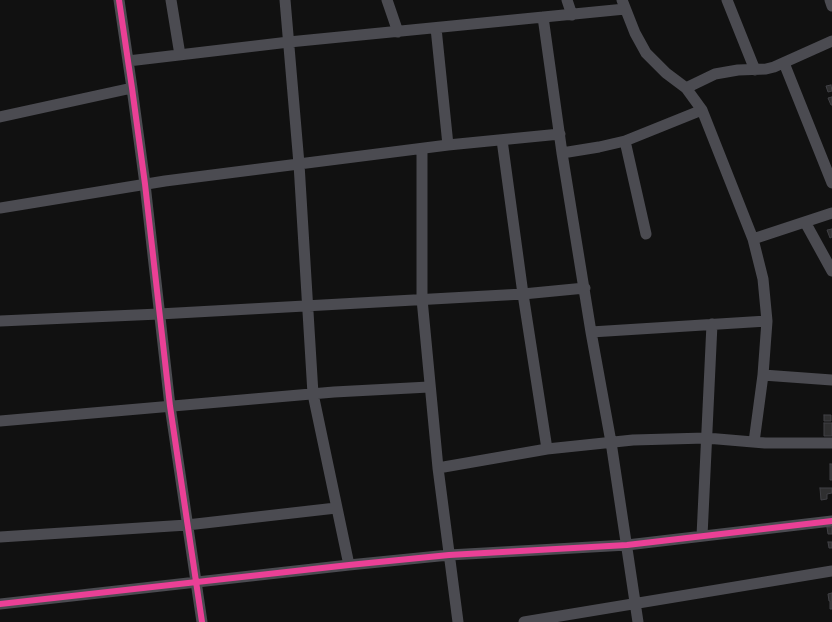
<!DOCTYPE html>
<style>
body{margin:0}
canvas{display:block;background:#111}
</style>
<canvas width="832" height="622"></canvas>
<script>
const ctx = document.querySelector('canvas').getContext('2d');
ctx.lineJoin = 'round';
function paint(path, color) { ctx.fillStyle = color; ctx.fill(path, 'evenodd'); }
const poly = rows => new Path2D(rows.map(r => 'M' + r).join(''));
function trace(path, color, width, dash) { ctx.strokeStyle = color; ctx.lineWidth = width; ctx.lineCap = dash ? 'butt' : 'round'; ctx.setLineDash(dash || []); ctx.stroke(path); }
const building = poly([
 [831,85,832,91,828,92,826,86,831,85],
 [832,97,832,105,831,105,828,98,832,97],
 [832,229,832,237,830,238,827,230,832,229],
 [824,415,831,415,831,421,824,421,824,415],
 [824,423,832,423,832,436,824,436,824,423],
 [830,464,832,464,832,480,830,480,830,464],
 [820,488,832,488,832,493,827,494,827,499,821,500,820,488],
 [827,527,832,527,832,534,828,534,827,527],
 [828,542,832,542,832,548,829,548,828,542],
 [832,593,832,609,830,609,830,601,829,601,828,594,832,593]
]);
const street = poly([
 [119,0,132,88,145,184,170,406,202,622],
 [171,0,180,55],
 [285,0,299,164,313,394,349,565],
 [387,0,398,32],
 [567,0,572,15],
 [622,0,635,33,646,53,666,73,686,88,702,110,753,239,763,279,767,321,763,375,754,442],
 [727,0,755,70],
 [830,0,832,6],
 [543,17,562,153,591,332,611,442,638,622],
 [436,28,448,145],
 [128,61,289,42,625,9],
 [784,63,832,183],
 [686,88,715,74,738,70,766,69,774,67,832,41],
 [0,117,132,88],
 [502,140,523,294,547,449],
 [625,141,646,234],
 [422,149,422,299,438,468,458,622],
 [562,153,599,147,625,141,702,110],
 [0,208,165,181,448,145,560,134],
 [805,222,832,271],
 [753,239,832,213],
 [0,321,159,314,523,294,585,288],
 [591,332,767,321],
 [763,375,832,380],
 [0,421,334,392,429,387],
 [438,468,547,449,633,440,706,438,765,443,832,443],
 [702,536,712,324],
 [0,537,187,525,336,508],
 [0,604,349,565,449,555,627,545,832,521],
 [524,622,832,571]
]);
const cycleway = poly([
 [119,0,132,88,145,184,170,406,202,622],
 [0,604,349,565,449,555,627,545,832,521]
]);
paint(building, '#2f2f30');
trace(building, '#404045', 1);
trace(street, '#4b4b51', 11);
trace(cycleway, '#ea4096', 6);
</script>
